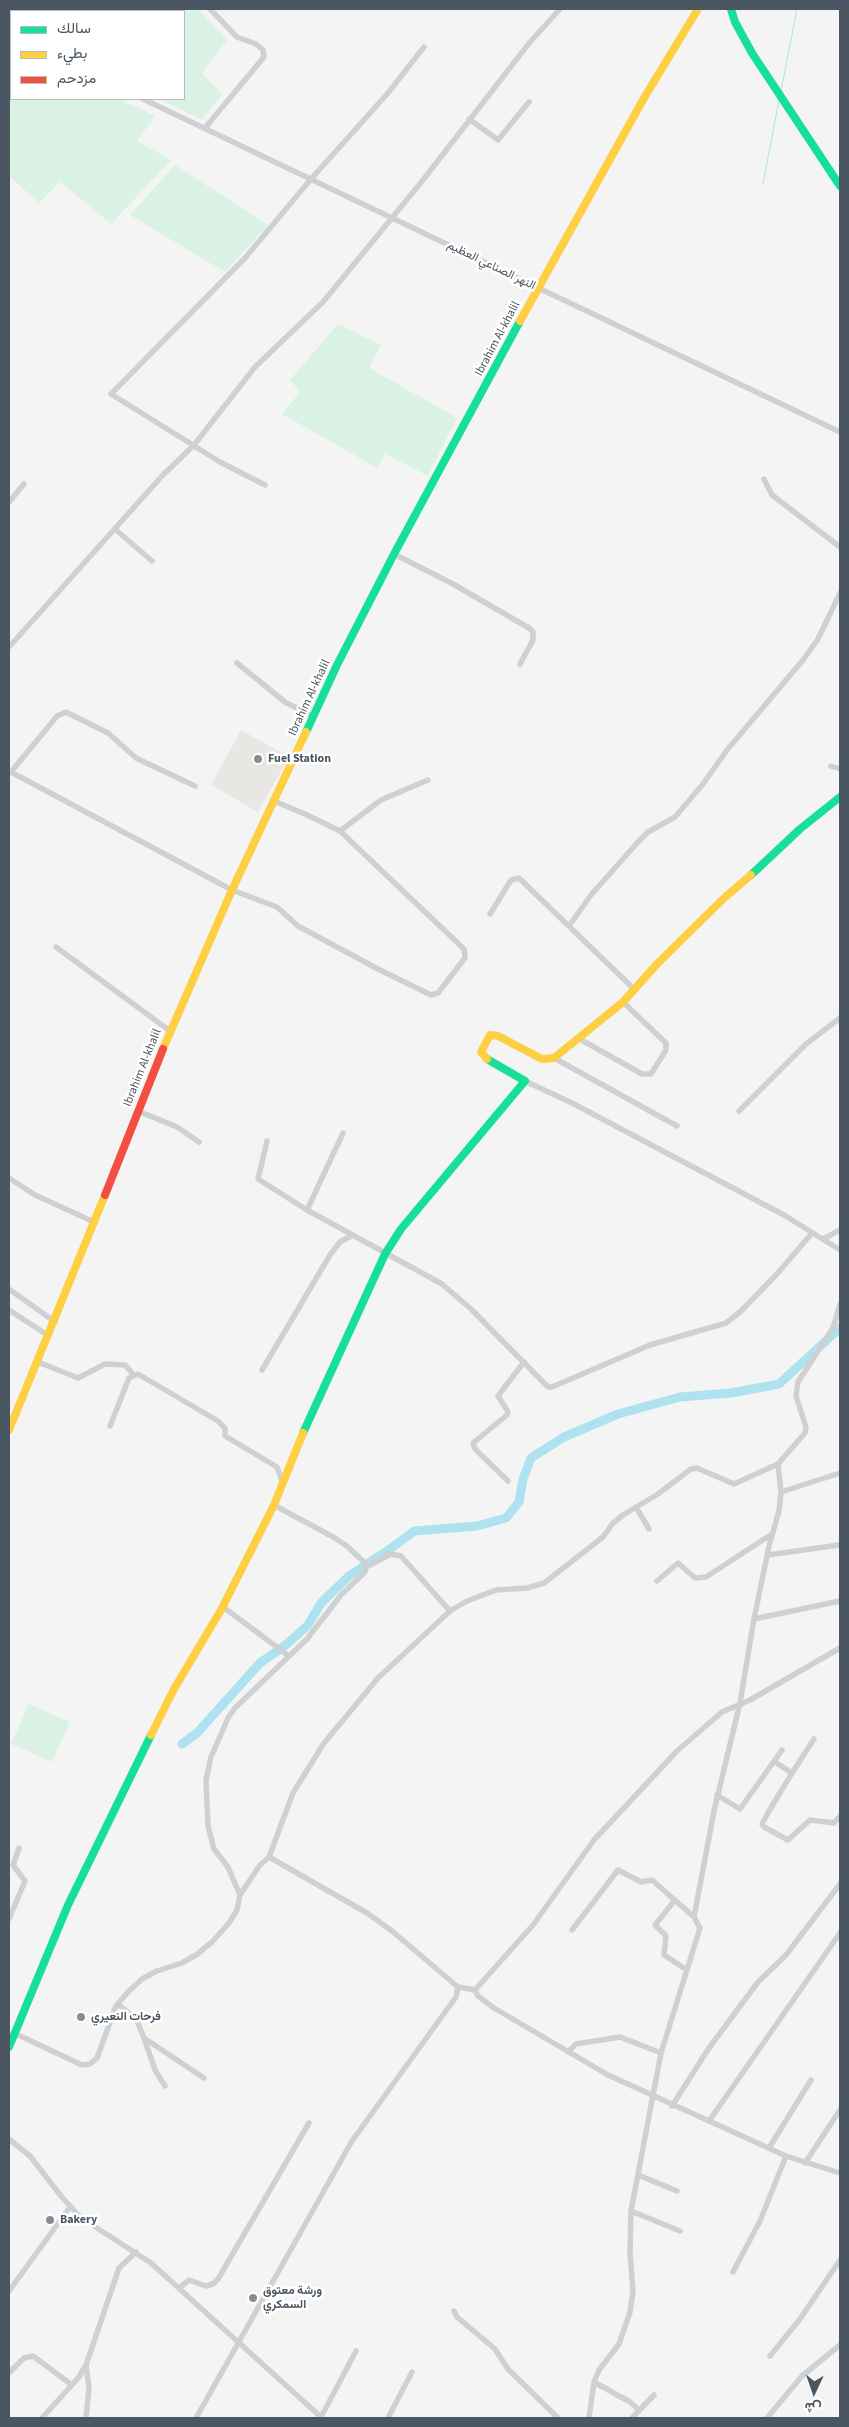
<!DOCTYPE html>
<meta charset="utf-8">
<style>
body{margin:0}
#map{position:relative;width:849px;height:2427px;overflow:hidden;background:#f4f4f4;font-family:"Source Sans 3",Vazirmatn,sans-serif}
canvas{display:block}
.frame{position:absolute;inset:0;border:10px solid #4a5661;pointer-events:none}
.legend{position:absolute;left:10px;top:10px;width:175px;height:90px;box-sizing:border-box;background:#fff;border:1px solid #b7bbc0;margin:0;padding:6px 9px;list-style:none;font-size:15px;color:#4a5661}
.legend li{display:flex;align-items:center;gap:10px;height:25px}
.legend b{width:25px;border:1px solid #b7bbc0}
.north{position:absolute;left:789px;top:2367px;width:50px;height:50px;-webkit-text-stroke:4px #fff;paint-order:stroke;rotate:183deg;font-size:14px;font-weight:700;line-height:20px;text-align:center;color:#4a5661}
.north::after{content:'';display:block;margin:auto;width:18px;height:22px;background:#4a5661;clip-path:polygon(50% 0,100% 100%,50% 72%,0 100%)}
</style>
<div id="map">
<canvas width="849" height="2427"></canvas>
<div class="frame"></div>
<ul class="legend">
<li><b style="height:6px;background:#16e098"></b>سالك</li>
<li><b style="height:6px;background:#ffcf43"></b>بطيء</li>
<li><b style="height:6px;background:#f24e42"></b>مزدحم</li>
</ul>
<div class="north">ش</div>
</div>
<script>
const ctx = document.querySelector('canvas').getContext('2d');
ctx.lineJoin = 'round';
function paint(path, color) { ctx.fillStyle = color; ctx.fill(path, 'evenodd'); }
const poly = rows => new Path2D(rows.map(r => 'M' + r).join(''));
function trace(path, color, width, dash) { ctx.strokeStyle = color; ctx.lineWidth = width; ctx.lineCap = dash ? 'butt' : 'round'; ctx.setLineDash(dash || []); ctx.stroke(path); }
function drawText(font, color, halo, rows, align = 'center') {
  ctx.font = font + ' "Source Sans 3",Vazirmatn,sans-serif'; ctx.lineWidth = 5; ctx.setLineDash([]); ctx.textBaseline = 'middle'; ctx.strokeStyle = halo; ctx.fillStyle = color; for (const [text, x, y, turn = 0] of rows) {
    ctx.save(); ctx.translate(x, y); ctx.rotate((+turn || 0) * Math.PI / 180); ctx.textAlign = isNaN(turn) ? turn : align; if (halo) ctx.strokeText(text, 0, 0); ctx.fillText(text, 0, 0); ctx.restore();
  }
}
const commercial = poly([
 [241,730,289,757,258,812,211,785]
]);
const green = poly([
 [177,9,198,9,227,40,202,73,222,94,202,120,159,99,184,99,184,11,175,11],
 [11,81,11,99,119,99,155,116,137,141,171,160,111,224,60,182,39,203,9,176,9,84],
 [175,165,268,225,225,272,130,215],
 [338,324,381,345,369,368,457,418,428,476,385,454,377,468,282,414,300,392,290,380],
 [29,1704,70,1722,52,1762,11,1744]
]);
const stream = poly([
 [781,91,797,9],
 [763,184,779,100]
]);
const river = poly([
 [182,1744,197,1733,260,1663,287,1644,308,1625,321,1603,349,1576,393,1547,414,1531,477,1526,506,1518,519,1502,523,1479,531,1458,564,1437,618,1414,680,1397,731,1393,779,1384,840,1328]
]);
const street = poly([
 [152,9,153,11],
 [62,11,64,9],
 [165,11,168,9],
 [9,33,11,34],
 [9,74,11,71],
 [143,99,840,432],
 [469,119,498,140,529,102],
 [205,128,264,57,263,50,256,44,237,37,210,9],
 [764,479,772,495,840,547],
 [265,485,220,462,111,394,245,258,311,179,388,93,424,47],
 [9,502,24,484],
 [116,530,152,561],
 [394,554,453,584,529,628,533,632,533,640,520,664],
 [9,647,162,476,194,445,255,367,323,302,423,180,530,42,560,9],
 [237,663,285,702,314,717],
 [831,766,840,769],
 [9,771,232,890,277,907,298,926,376,968,431,995,438,993,465,958,464,949,340,831,305,814,274,801],
 [11,772,57,716,66,712,108,733,136,758,195,786],
 [340,831,381,800,428,780],
 [490,914,511,880,519,878,635,990],
 [569,926,591,895,638,842,648,832,675,817,703,784,727,750,803,660,818,639,840,593],
 [56,947,170,1031],
 [578,1038,642,1074,651,1074,666,1050,666,1043,623,1002],
 [554,1058,677,1126],
 [525,1081,572,1103,784,1215,840,1250],
 [138,1111,177,1127,199,1142],
 [739,1111,806,1044,840,1018],
 [267,1141,258,1179,307,1210,442,1284,471,1309,548,1387,552,1387,650,1345,726,1323,741,1311,777,1274,812,1233],
 [9,1178,35,1195,94,1222],
 [307,1210,343,1133],
 [823,1239,840,1230],
 [9,1289,55,1322],
 [9,1310,49,1336],
 [38,1362,78,1378,105,1364,125,1365,133,1374],
 [262,1370,330,1255,340,1242,353,1235],
 [110,1426,129,1378,138,1374,218,1421,225,1428,225,1436,277,1467,283,1483],
 [508,1481,475,1449,473,1443,507,1415,508,1412,498,1396,524,1362],
 [781,1492,840,1473],
 [636,1507,649,1529],
 [768,1555,839,1545],
 [366,1567,391,1554,401,1556,450,1611],
 [657,1581,678,1563,695,1578,706,1577,772,1534],
 [223,1607,289,1656],
 [754,1619,840,1601],
 [775,1762,792,1773,769,1811,762,1824,764,1827,788,1840,810,1820,834,1823,840,1816],
 [792,1773,814,1739],
 [717,1795,740,1809,782,1750],
 [269,1857,367,1913,392,1931,458,1987],
 [240,1895,228,1867,214,1849,208,1826,206,1780,211,1757,228,1718,235,1708,307,1639,341,1595,365,1572,366,1567,364,1562,348,1547,335,1538,274,1505],
 [675,1900,655,1925,666,1936,664,1955,687,1970],
 [9,1919,25,1881,13,1865,19,1848],
 [572,1930,618,1870,641,1882,652,1880,694,1917],
 [475,1990,478,1996,494,2008,608,2075,786,2156,840,2173],
 [118,2004,136,2019,144,2038,204,2078],
 [16,2034,82,2065,90,2064,97,2058,116,2006,129,1991,142,1979,157,1971,182,1963,196,1955,212,1942,229,1923,237,1910,240,1895,260,1865,269,1857,293,1793,324,1743,378,1678,450,1611,467,1601,496,1590,527,1588,544,1583,603,1537,613,1523,623,1515,658,1494,691,1469,697,1468,734,1484,778,1464,805,1433,806,1427,796,1396,798,1382,833,1328,840,1304],
 [144,2038,155,2070,165,2086],
 [568,2052,576,2044,620,2037,661,2053],
 [672,2106,709,2048,758,1982,786,1955,840,1884],
 [709,2121,840,1933],
 [9,2139,30,2156,61,2196,80,2217,151,2263,322,2418],
 [769,2148,811,2080],
 [805,2163,840,2110],
 [638,2175,677,2191],
 [631,2211,680,2231],
 [733,2272,760,2221,786,2156],
 [179,2288,189,2280,206,2286,213,2284,218,2279,309,2123],
 [9,2291,70,2207],
 [454,2311,457,2317,495,2349,508,2369,558,2418],
 [770,2356,800,2319,840,2260],
 [9,2373,24,2358,33,2356,72,2385],
 [594,2382,630,2402,639,2410],
 [321,2417,356,2351],
 [42,2418,79,2377,86,2365,119,2268,136,2252],
 [86,2418,89,2388,86,2365],
 [196,2418,352,2141,456,1997,458,1987,475,1990,533,1925,594,1840,677,1751,722,1712,750,1700,840,1648],
 [388,2418,412,2372],
 [589,2418,594,2382,599,2370,619,2344,630,2312,633,2291,630,2253,631,2211,661,2053,700,1928,694,1917,714,1811,740,1703,754,1619,769,1546,779,1511,781,1492,778,1464],
 [632,2418,654,2395],
 [767,2418,802,2376,840,2345]
]);
const fast = poly([
 [731,9,735,22,752,53,840,186],
 [306,732,337,665,394,554,520,321],
 [751,875,800,829,840,797],
 [303,1433,385,1254,401,1229,525,1081,487,1059],
 [9,2047,68,1905,151,1735]
]);
const slow = poly([
 [520,321,644,98,698,9],
 [163,1049,232,890,306,732],
 [487,1059,481,1052,490,1035,498,1036,542,1059,554,1058,623,1002,657,964,723,899,751,875],
 [9,1430,105,1195],
 [151,1735,174,1689,221,1610,274,1505,303,1433]
]);
const jam = poly([
 [105,1195,163,1049]
]);
const markers = [
 [258,759,5,"#868d94"],
 [81,2017,5,"#868d94"],
 [50,2220,5,"#868d94"],
 [253,2298,5,"#868d94"]
];
const streetNames = [
 ["النهر الصناعي العظيم",491,266,26],
 ["Ibrahim Al-khalil",498,339,-62],
 ["Ibrahim Al-khalil",310,698,-65],
 ["Ibrahim Al-khalil",143,1068,-68]
];
const poiNames = [
 ["Fuel Station",268,759],
 ["فرحات النعيري",91,2017],
 ["Bakery",60,2220],
 ["ورشة معتوق",263,2291],
 ["السمكري",263,2305]
];
paint(commercial, '#e8e7e3');
paint(green, '#d9f2e3');
trace(stream, '#aee2f0', 1);
trace(river, '#aee2f0', 9);
trace(street, '#ced0d2', 5.5);
trace(fast, '#16e098', 8);
trace(slow, '#ffcf43', 8);
trace(jam, '#f24e42', 8);
for (const [x, y, r, color] of markers) { const dot = new Path2D(); dot.arc(x, y, r, 0, 2 * Math.PI); ctx.fillStyle = color; ctx.fill(dot); trace(dot, '#fff', 2); }
drawText('12px', '#4a5661', '#fff', streetNames);
drawText('bold 12px', '#4a5661', '#fff', poiNames, 'left');
</script>
